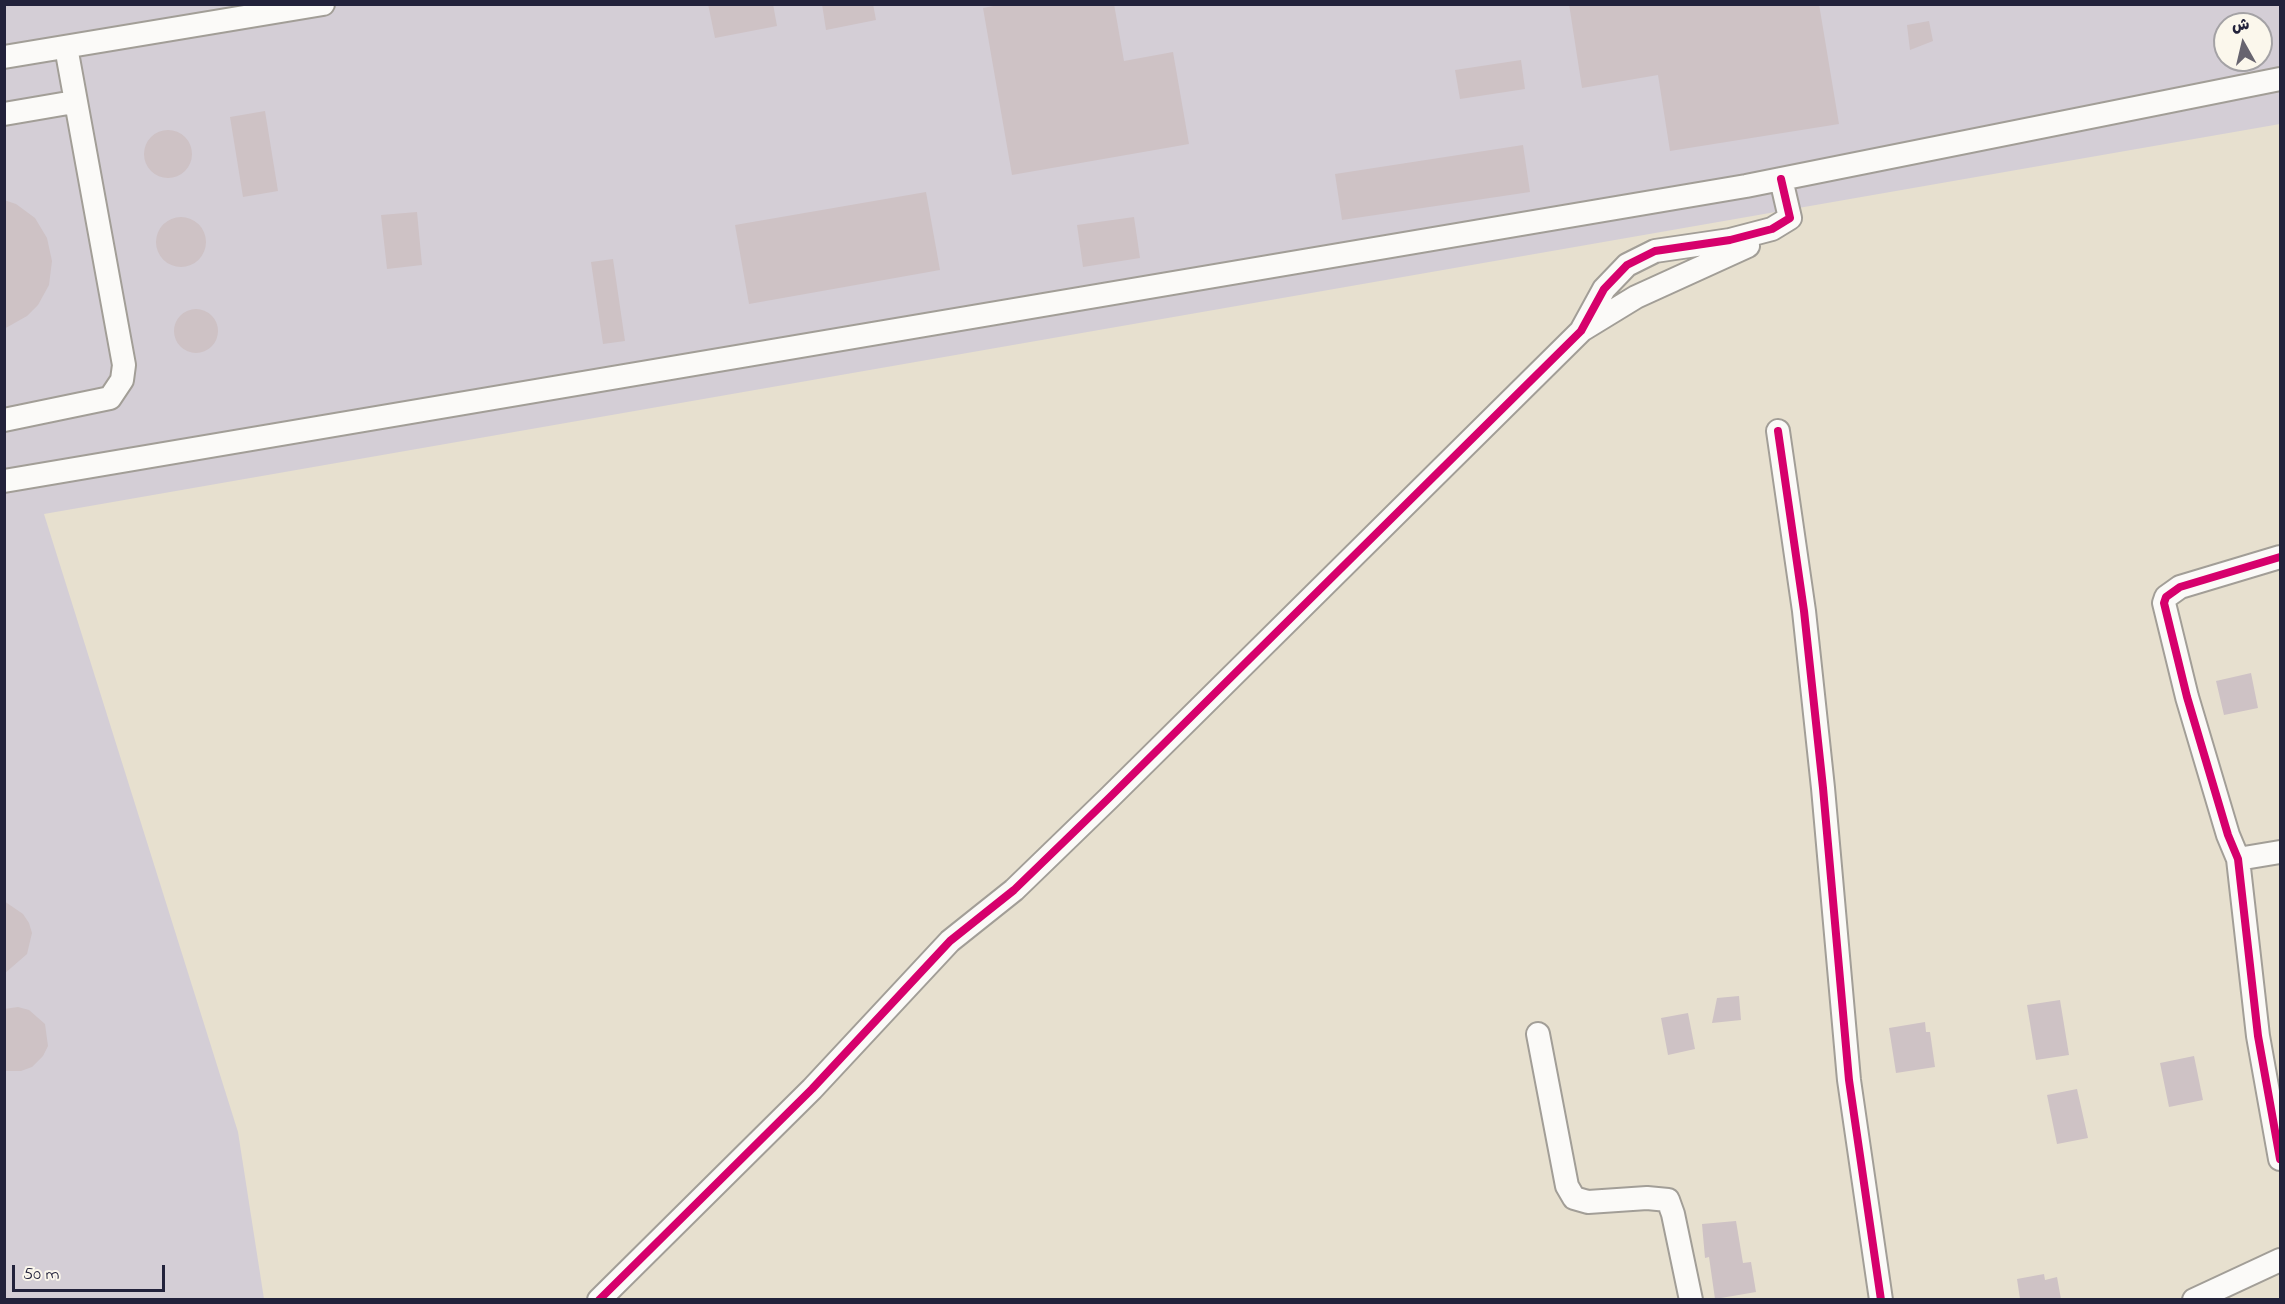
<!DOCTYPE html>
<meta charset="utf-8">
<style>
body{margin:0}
#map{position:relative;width:2285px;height:1304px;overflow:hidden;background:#e7e0cf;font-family:"Indie Flower","Playpen Sans Arabic",sans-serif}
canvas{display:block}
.frame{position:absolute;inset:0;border:6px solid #22223b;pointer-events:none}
.north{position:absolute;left:2213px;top:12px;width:60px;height:60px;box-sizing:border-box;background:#fbf7ec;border:2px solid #a4a2a5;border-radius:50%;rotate:352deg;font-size:16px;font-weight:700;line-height:24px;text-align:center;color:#22223b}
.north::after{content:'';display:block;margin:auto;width:21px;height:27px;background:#67646f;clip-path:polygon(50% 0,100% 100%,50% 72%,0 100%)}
.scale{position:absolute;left:12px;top:1265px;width:153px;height:27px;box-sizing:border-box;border:3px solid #22223b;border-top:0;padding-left:8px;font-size:18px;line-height:21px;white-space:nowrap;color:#22223b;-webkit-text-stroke:4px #fbf7ec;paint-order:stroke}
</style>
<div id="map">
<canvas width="2285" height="1304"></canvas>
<div class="frame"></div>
<div class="north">ش</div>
<div class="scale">50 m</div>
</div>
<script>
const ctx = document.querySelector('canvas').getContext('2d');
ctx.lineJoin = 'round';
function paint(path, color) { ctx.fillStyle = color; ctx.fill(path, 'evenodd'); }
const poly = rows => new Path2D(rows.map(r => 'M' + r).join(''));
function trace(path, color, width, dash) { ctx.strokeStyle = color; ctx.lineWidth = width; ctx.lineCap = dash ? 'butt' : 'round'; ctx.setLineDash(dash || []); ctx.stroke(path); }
const industrial = poly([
 [5,5,2280,5,2280,124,44,514,238,1132,264,1299,5,1300],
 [2225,24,2261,24,2261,60,2225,60]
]);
const building = poly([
 [708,4,773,4,777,26,715,38],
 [822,4,873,4,876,20,826,30],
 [1004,4,1114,4,1124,61,1173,52,1189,144,1012,175,983,8],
 [1569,4,1819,4,1839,124,1670,151,1658,75,1582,88],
 [1929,21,1933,41,1910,50,1907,25],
 [1521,60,1525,89,1460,99,1455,70],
 [265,111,278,191,243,197,230,117],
 '144 154a24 24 0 1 1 48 0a24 24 0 1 1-48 0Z',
 [1523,145,1530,192,1342,220,1335,174],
 [926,192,940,270,749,304,735,225],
 [4,200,16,204,35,218,47,238,52,261,49,285,38,305,27,316,4,329],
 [417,212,422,265,387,269,381,215],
 [1134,217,1140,258,1083,267,1077,225],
 '156 242a25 25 0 1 1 50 0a25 25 0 1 1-50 0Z',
 [613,259,625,341,603,344,591,262],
 '174 331a22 22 0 1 1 44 0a22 22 0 1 1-44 0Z',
 [2251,673,2258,708,2224,715,2216,681],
 [4,901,23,914,29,923,32,933,27,954,4,974],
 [1739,996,1741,1020,1712,1023,1717,998],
 [2060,1000,2069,1055,2036,1060,2027,1005],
 [18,1007,29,1010,45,1024,48,1046,43,1056,32,1067,21,1071,4,1071,4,1009],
 [1688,1013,1695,1049,1668,1055,1661,1018],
 [1925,1022,1926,1032,1930,1032,1935,1067,1896,1073,1889,1028],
 [2194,1056,2203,1100,2169,1107,2160,1063],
 [2077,1089,2088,1138,2057,1144,2047,1095],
 [1736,1221,1743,1263,1751,1262,1756,1292,1715,1299,1709,1257,1705,1258,1702,1224],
 [2044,1274,2045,1280,2057,1277,2061,1299,2020,1299,2017,1279]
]);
const minor = poly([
 [4,57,323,4],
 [4,114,74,102],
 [1582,330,1636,297,1748,246],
 [4,420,110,398,122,380,124,365,66,47],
 [1778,431,1804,611,1823,788,1849,1080,1881,1300],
 [4,481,1746,186,2280,79],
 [2280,557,2180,587,2166,597,2164,603,2187,697,2228,835,2238,859,2258,1036,2280,1159],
 [2238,859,2280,852],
 [1538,1034,1567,1186,1574,1198,1588,1202,1647,1198,1668,1200,1673,1214,1691,1300],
 [599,1300,812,1089,950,941,1014,890,1109,798,1581,331,1604,289,1627,265,1655,251,1730,240,1772,229,1790,218,1781,179],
 [2194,1300,2280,1260]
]);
const cycleway = poly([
 [1778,431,1804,611,1823,788,1849,1080,1881,1300],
 [2280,557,2180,587,2166,597,2164,603,2187,697,2228,835,2238,859,2258,1036,2280,1159],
 [599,1300,812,1089,950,941,1014,890,1109,798,1581,331,1604,289,1627,265,1655,251,1730,240,1772,229,1790,218,1781,179]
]);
paint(industrial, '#d4ced6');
paint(building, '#cec2c5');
trace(minor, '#a29e97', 26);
trace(minor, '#fbfaf8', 22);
trace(cycleway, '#d6006c', 8);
</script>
